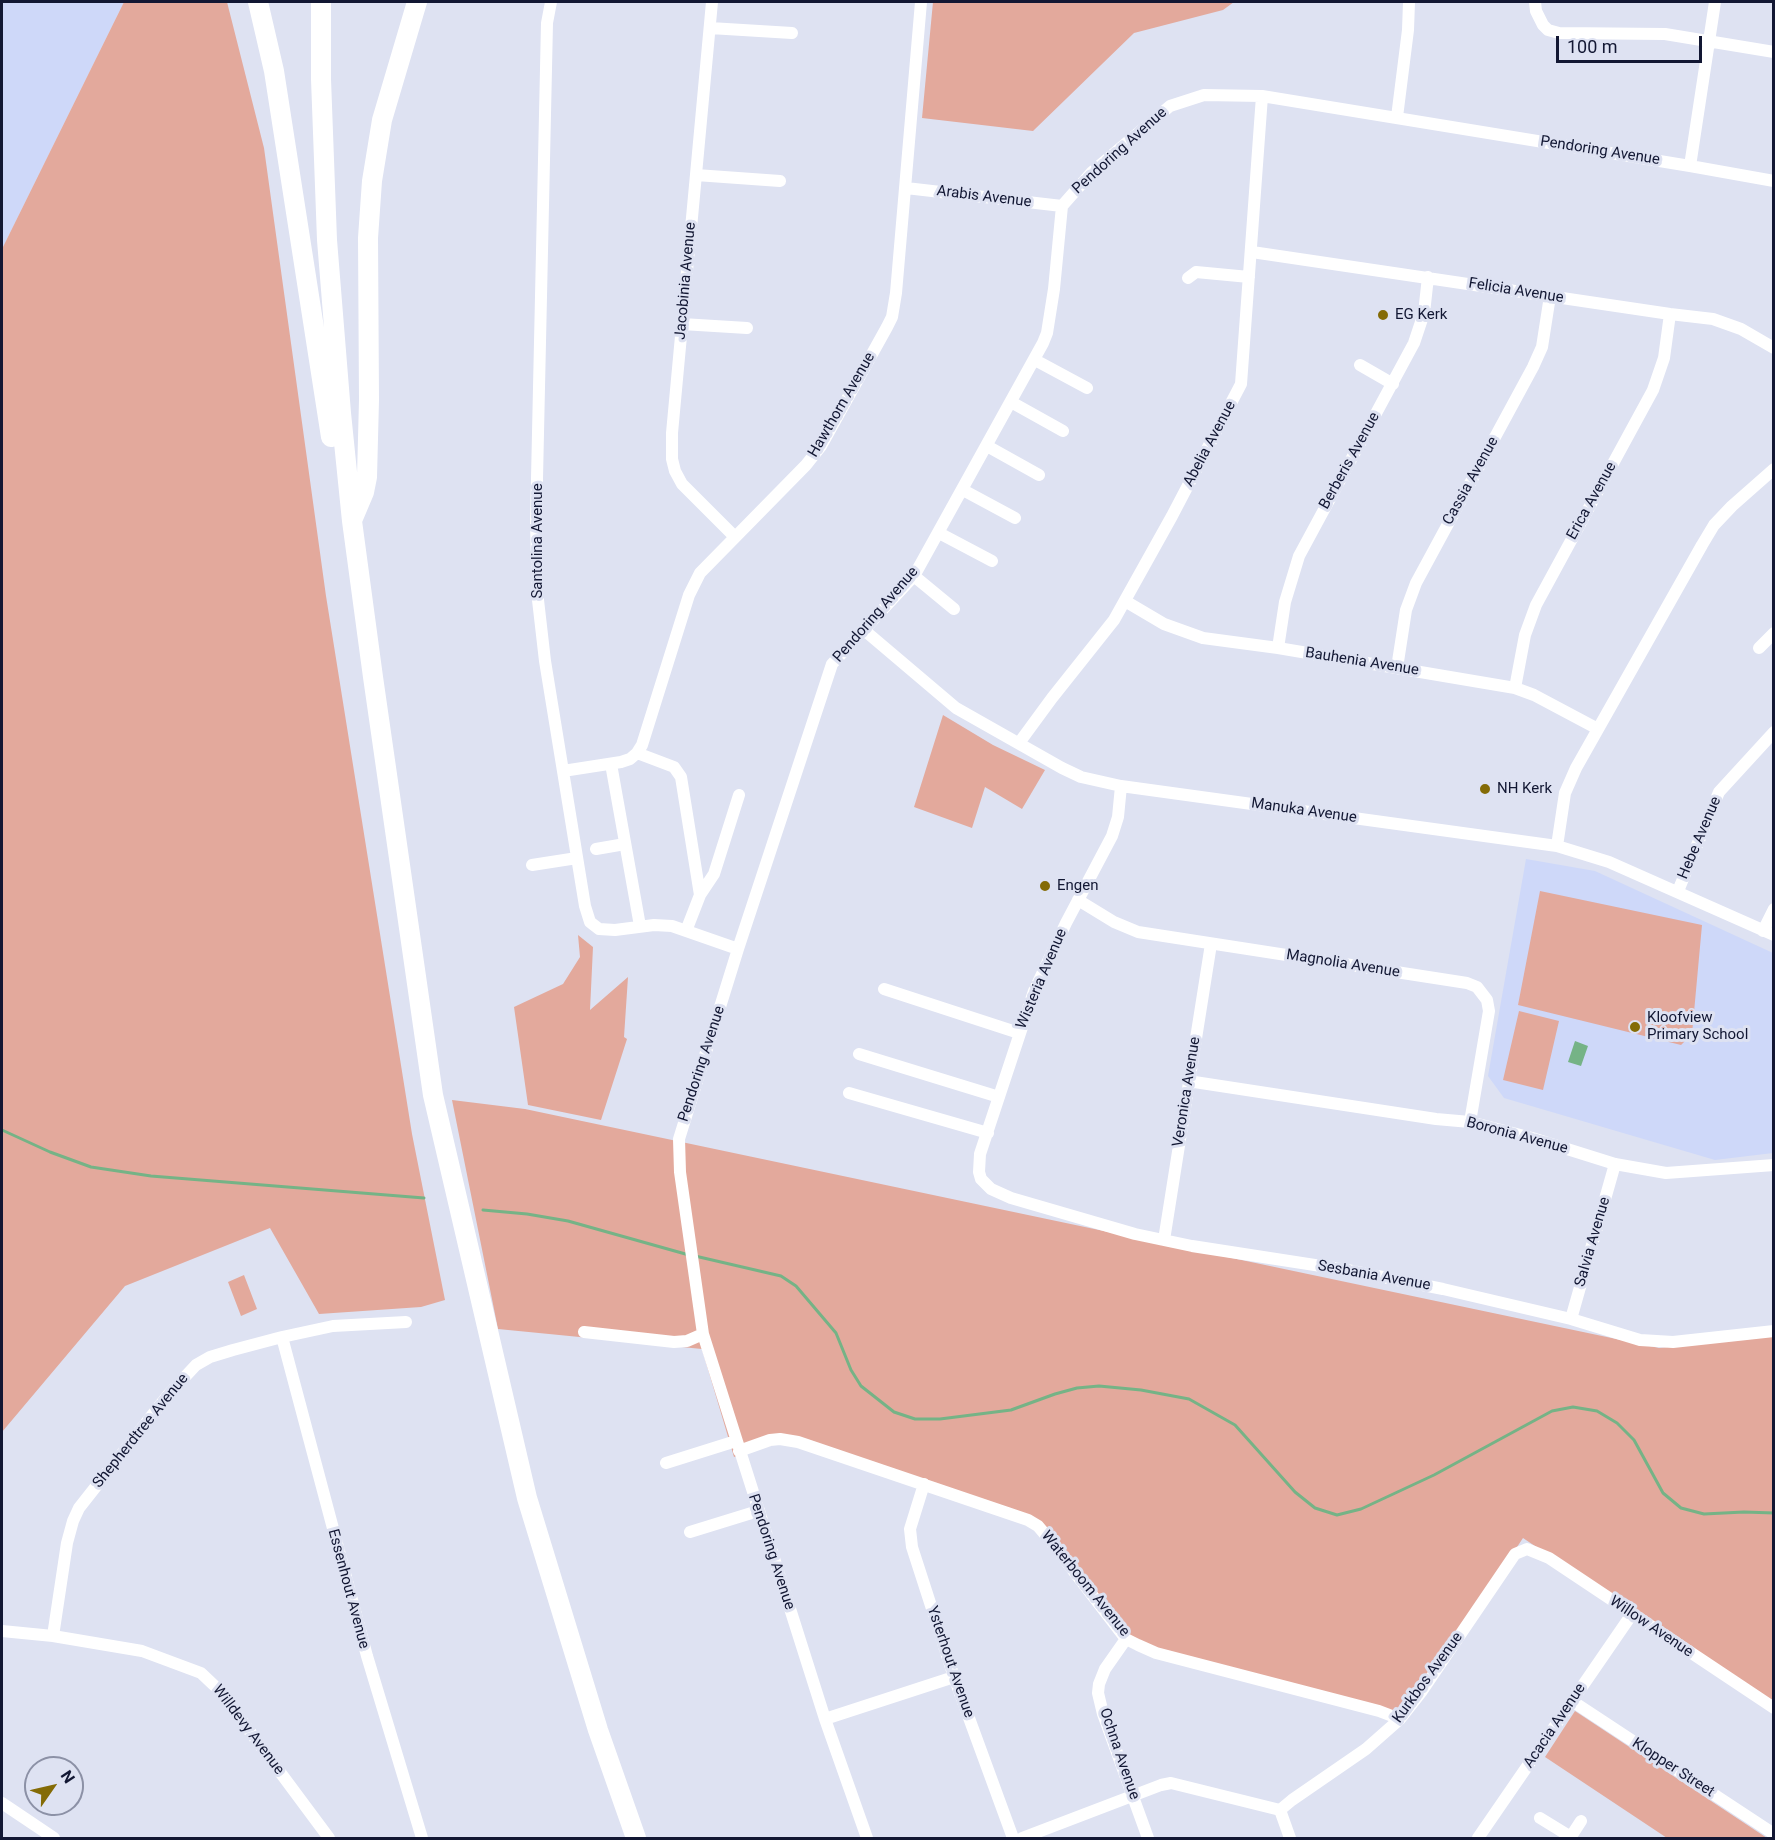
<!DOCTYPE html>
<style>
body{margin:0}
#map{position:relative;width:1775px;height:1840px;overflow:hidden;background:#dee2f2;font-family:Roboto,sans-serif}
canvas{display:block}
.frame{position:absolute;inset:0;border:3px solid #121733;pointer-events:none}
.north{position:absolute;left:24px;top:1756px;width:60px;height:60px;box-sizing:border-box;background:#dee2f2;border:2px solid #8c91a6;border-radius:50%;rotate:56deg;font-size:16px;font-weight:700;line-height:24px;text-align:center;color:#121733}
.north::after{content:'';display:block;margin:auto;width:21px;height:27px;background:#846b06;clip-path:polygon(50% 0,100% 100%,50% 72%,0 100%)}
.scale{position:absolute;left:1556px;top:36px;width:146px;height:27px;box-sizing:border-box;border:3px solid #121733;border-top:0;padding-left:8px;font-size:18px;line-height:21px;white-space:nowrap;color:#121733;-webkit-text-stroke:4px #dee2f2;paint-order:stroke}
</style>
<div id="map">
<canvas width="1775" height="1840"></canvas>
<div class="frame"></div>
<div class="north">N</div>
<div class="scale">100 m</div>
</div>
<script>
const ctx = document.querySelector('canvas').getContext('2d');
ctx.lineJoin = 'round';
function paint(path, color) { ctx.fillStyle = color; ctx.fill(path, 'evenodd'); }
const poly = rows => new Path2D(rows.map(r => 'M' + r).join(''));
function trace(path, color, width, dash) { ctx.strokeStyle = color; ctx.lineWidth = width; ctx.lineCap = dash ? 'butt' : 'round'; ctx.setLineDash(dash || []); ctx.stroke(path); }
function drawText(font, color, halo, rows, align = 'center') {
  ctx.font = font + ' Roboto,sans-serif'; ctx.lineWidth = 6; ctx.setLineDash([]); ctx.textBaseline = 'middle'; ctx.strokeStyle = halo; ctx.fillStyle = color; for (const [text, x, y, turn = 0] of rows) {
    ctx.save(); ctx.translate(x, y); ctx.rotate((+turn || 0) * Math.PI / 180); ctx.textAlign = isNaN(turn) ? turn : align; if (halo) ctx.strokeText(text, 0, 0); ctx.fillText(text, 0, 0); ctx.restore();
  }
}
const built = poly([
 [2,2,124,2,2,249],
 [1526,859,1595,871,1773,953,1773,1153,1715,1160,1504,1098,1488,1076]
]);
const green = poly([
 [124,2,227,2,264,148,326,596,412,1134,445,1300,421,1307,319,1314,270,1228,125,1286,2,1432,2,249],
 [933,2,1234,2,1223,10,1134,33,1033,131,922,118],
 [943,715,993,745,1045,770,1022,809,985,787,972,828,914,807],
 [1540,891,1702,925,1692,1034,1681,1045,1518,1005],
 [578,935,593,947,590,1010,628,977,624,1037,627,1039,601,1120,528,1105,514,1007,563,984,580,957],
 [1519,1011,1559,1021,1543,1090,1503,1080],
 [452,1100,525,1109,1659,1348,1773,1335,1773,1706,1523,1538,1406,1715,1126,1643,1034,1524,786,1441,734,1457,702,1349,498,1329],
 [244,1275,257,1309,241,1316,228,1282],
 [1575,1711,1767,1838,1667,1838,1545,1757]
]);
const water = poly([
 [1575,1041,1588,1046,1581,1066,1568,1062]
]);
const stream = poly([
 [2,1130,50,1152,91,1167,151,1176,424,1198],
 [483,1210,527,1214,568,1221,689,1255],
 [695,1256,781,1276,796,1286,836,1333,851,1370,861,1386,894,1412,915,1419,940,1419,1011,1410,1055,1394,1077,1388,1099,1386,1141,1390,1189,1399,1235,1425,1295,1492,1315,1508,1337,1515,1361,1509,1434,1475,1552,1411,1573,1407,1597,1411,1617,1423,1634,1440,1663,1493,1681,1508,1704,1514,1744,1512,1774,1513]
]);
const minor = poly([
 [551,2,547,23,536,524,538,600,545,661,585,906,590,922,599,929,615,930,654,925,672,926,738,949],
 [712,2,672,433,672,459,675,471,682,484,735,537],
 [1535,2,1536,11,1543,25,1548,30,1559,33,1665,34,1774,52],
 [710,28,792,33],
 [1397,117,1408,30,1409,2],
 [1690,166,1715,2],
 [696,175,780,181],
 [906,188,1062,206],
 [1252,252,1670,314,1713,319,1741,329,1774,348],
 [1188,278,1196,272,1249,277],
 [682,324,747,328],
 [1035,360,1087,388],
 [1360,365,1393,384],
 [1011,402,1063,431],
 [987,446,1039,475],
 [963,490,1015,518],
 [939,533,992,561],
 [914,576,954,609],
 [1125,601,1164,624,1203,638,1278,648,1515,688,1534,695,1598,729],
 [864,630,956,708,1062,768,1081,777,1121,786,1557,846,1609,862,1774,935],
 [1278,648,1285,602,1299,556,1414,343,1424,313,1428,277],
 [1759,648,1774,633],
 [1397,668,1406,610,1416,583,1533,367,1542,347,1550,296],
 [1515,688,1525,635,1536,605,1653,390,1664,358,1670,314],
 [1019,743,1052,698,1114,620,1172,516,1241,384,1262,96],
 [637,753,674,767,681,777,700,895],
 [611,764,640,926],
 [563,771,621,762,630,759,637,753,642,745,689,595,700,573,806,465,821,446,887,327,892,317,896,293,921,2],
 [1121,786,1118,817,1112,836,1066,923,1034,991,980,1154,979,1172,981,1179,991,1189,1011,1198,1135,1234,1192,1246,1347,1270,1443,1289,1571,1319,1640,1340,1673,1342,1774,1331],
 [1557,846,1565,793,1576,768,1702,545,1714,525,1732,506,1774,469],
 [596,849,625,844],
 [532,865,577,858],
 [1678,891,1719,792,1774,732],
 [1078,900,1114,922,1138,932,1467,983,1477,987,1487,1000,1489,1011,1470,1122],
 [686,931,700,895,714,874,739,795],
 [1763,931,1774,909],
 [884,989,1019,1033],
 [859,1054,999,1097],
 [1188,1081,1436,1119,1470,1122,1532,1138,1615,1164,1666,1173,1774,1165],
 [849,1093,988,1133],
 [1164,1240,1211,944],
 [1571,1319,1615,1164],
 [584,1332,674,1342,687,1341,703,1334],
 [282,1337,367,1656,422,1838],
 [739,1451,770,1440,780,1439,798,1442,1028,1520,1038,1526,1049,1539,1126,1639,1138,1645,1156,1653,1379,1711,1400,1719],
 [666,1463,736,1441],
 [924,1484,910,1529,912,1547,954,1677,1013,1838],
 [690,1532,758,1511],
 [2,1631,53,1636,142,1651,201,1673,219,1690,329,1838],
 [53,1636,67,1543,73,1521,79,1508,168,1395,196,1365,210,1357,233,1350,282,1337,333,1326,406,1322],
 [1126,1639,1105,1669,1099,1684,1098,1693,1103,1714,1148,1838],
 [1572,1701,1774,1834],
 [825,1719,954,1677],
 [2,1803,54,1838],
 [1280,1810,1292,1800,1366,1749,1400,1719,1422,1691,1515,1554,1527,1549,1549,1558,1774,1708],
 [1540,1818,1571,1837],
 [867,1838,825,1719,703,1334,680,1172,679,1139,738,949,832,664,914,576,1043,343,1047,333,1054,289,1062,206,1092,172,1170,106,1204,95,1262,96,1690,166,1774,181],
 [1022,1838,1161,1785,1171,1783,1280,1810,1290,1838],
 [1478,1838,1632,1614],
 [1570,1838,1581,1821]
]);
const trunk = poly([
 [258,2,274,71,331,437],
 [321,2,321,79,327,240,341,413,352,521,373,677,433,1095,527,1498,598,1730,636,1838],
 [353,518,364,492,367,477,369,400,368,238,372,181,382,120,417,2]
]);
const markers = [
 [1383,315,6,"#846b06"],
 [1485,789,6,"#846b06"],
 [1045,886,6,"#846b06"],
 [1635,1027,6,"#846b06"]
];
const streetNames = [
 ["Pendoring Avenue",1120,151,-42],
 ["Pendoring Avenue",1600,151,9],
 ["Arabis Avenue",984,197,7],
 ["Jacobinia Avenue",686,281,-85],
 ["Felicia Avenue",1516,291,9],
 ["Hawthorn Avenue",842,405,-60],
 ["Abelia Avenue",1210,444,-62],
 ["Berberis Avenue",1350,461,-61],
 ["Cassia Avenue",1471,481,-61],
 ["Erica Avenue",1592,501,-61],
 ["Santolina Avenue",538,541,-90],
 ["Pendoring Avenue",876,615,-49],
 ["Bauhenia Avenue",1362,662,9],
 ["Manuka Avenue",1304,811,8],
 ["Hebe Avenue",1700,838,-67],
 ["Magnolia Avenue",1343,964,9],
 ["Wisteria Avenue",1042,979,-67],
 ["Pendoring Avenue",702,1064,-72],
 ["Veronica Avenue",1187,1092,-81],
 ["Boronia Avenue",1517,1136,15],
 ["Salvia Avenue",1593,1242,-74],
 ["Sesbania Avenue",1374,1276,10],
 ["Shepherdtree Avenue",141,1431,-51],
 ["Pendoring Avenue",771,1552,72],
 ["Waterboom Avenue",1085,1584,51],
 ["Essenhout Avenue",348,1589,75],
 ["Willow Avenue",1651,1627,34],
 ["Ysterhout Avenue",950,1662,71],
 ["Kurkbos Avenue",1428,1678,-54],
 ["Acacia Avenue",1555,1726,-56],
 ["Willdevy Avenue",248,1730,53],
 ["Ochna Avenue",1119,1754,71],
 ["Klopper Street",1673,1768,33]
];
const poiNames = [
 ["EG Kerk",1395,315],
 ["NH Kerk",1497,789],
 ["Engen",1057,886],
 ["Kloofview",1647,1018],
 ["Primary School",1647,1035]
];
paint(built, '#ced8f9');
paint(green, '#e3a99c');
paint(water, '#75b386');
trace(stream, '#75b386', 3);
trace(minor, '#fff', 12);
trace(trunk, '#fff', 20);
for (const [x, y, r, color] of markers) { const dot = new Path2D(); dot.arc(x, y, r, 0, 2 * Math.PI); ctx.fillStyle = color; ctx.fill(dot); trace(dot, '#dee2f2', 2); }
drawText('15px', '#121733', '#dee2f2', streetNames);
drawText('15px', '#121733', '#dee2f2', poiNames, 'left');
</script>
